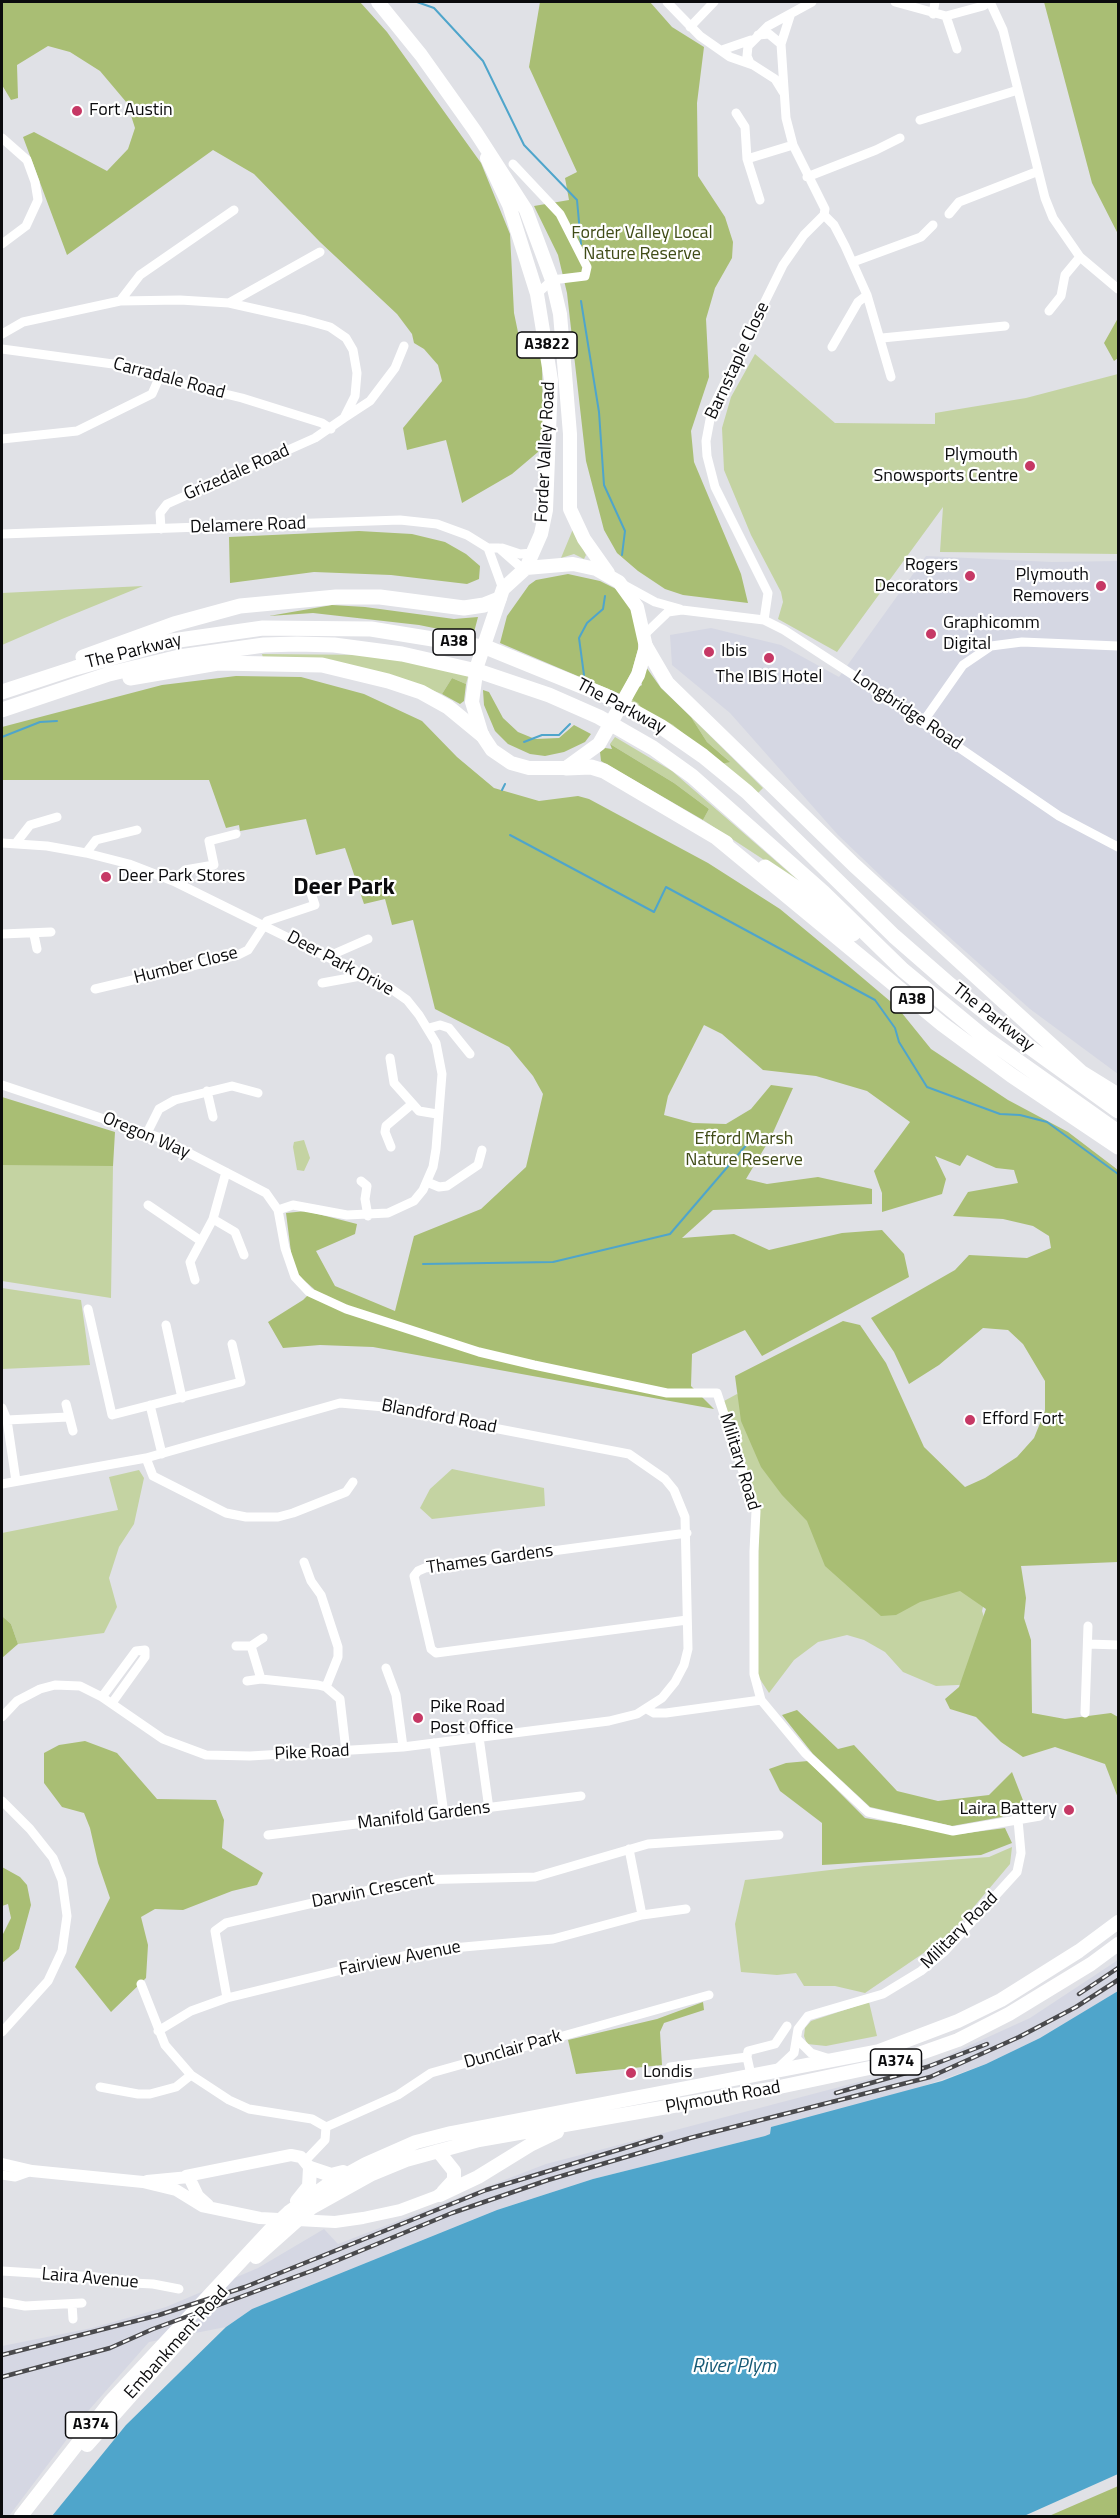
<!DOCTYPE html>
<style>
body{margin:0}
#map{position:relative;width:1120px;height:2518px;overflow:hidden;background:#e0e1e6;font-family:"Titillium Web",sans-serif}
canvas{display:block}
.frame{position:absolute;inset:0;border:3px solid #0b0b0d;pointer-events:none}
</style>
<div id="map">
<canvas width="1120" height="2518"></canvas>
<div class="frame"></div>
</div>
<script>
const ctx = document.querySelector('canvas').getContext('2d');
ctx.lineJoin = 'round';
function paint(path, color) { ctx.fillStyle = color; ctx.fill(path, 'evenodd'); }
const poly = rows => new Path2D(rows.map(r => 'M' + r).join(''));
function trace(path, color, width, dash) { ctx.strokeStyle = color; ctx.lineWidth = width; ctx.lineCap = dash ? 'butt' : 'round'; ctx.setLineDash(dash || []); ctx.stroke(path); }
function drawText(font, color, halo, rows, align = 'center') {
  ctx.font = font + ' "Titillium Web",sans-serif'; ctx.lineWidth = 4.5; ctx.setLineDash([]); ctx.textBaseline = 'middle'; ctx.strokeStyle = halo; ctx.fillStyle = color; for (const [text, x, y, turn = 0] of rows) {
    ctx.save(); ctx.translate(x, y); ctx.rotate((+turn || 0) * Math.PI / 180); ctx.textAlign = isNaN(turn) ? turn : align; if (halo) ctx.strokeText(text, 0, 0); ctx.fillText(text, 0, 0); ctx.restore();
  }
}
const built = poly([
 [926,556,1052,562,1118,561,1118,1074,1030,1009,884,879,838,835,730,713,672,665,670,635,711,628,781,645,839,677],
 [1118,1960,1118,1991,1040,2038,986,2064,904,2093,771,2127,770,2134,765,2136,593,2179,497,2210,252,2309,226,2327,149,2342,89,2410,9,2516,2,2516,2,2346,92,2328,166,2307,258,2268,324,2229,338,2244,546,2164,931,2063,1030,2018]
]);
const green = poly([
 [755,354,835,423,935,424,935,413,1026,398,1118,374,1118,554,940,552,943,507,837,652,778,619,783,602,781,592,751,535,724,470,722,428,731,397],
 [573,529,586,555,584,559,574,554,561,558],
 [143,586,62,619,2,645,2,593],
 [262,654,372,655,469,673,466,684,452,678,442,694,418,685,263,658],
 [632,700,638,703,641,708,673,725,729,761,707,742,691,717,763,788,754,797,630,706],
 [615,737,672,771,807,888,703,820,709,809,674,783,610,744],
 [304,1140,310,1158,304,1171,297,1170,293,1147,294,1142],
 [2,1162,113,1165,111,1298,2,1281],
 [2,1288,81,1300,90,1365,2,1369],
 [737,1394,993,1566,982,1611,988,1629,979,1684,936,1686,903,1672,885,1652,864,1640,847,1635,818,1642,794,1660,769,1693,756,1673,759,1511,724,1401],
 [452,1469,544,1488,545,1506,432,1519,420,1508,430,1489],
 [139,1470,144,1478,134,1524,119,1547,109,1578,117,1607,104,1633,18,1644,11,1624,2,1616,2,1533,118,1510,109,1477],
 [1012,1847,1010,1864,950,1935,865,1993,835,1986,804,1986,796,1973,777,1975,741,1972,735,1924,745,1880,864,1866,989,1857],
 [869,2002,877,2036,826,2046,807,2044,804,2036,805,2028,811,2021]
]);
const forest = poly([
 [2,2,360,2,387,32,481,163,510,234,514,313,519,337,528,351,542,357,543,429,538,452,512,474,462,503,446,440,407,450,403,428,442,381,438,365,424,349,414,343,412,334,397,314,320,242,254,174,213,150,67,255,23,137,34,132,107,171,128,149,135,128,127,103,100,71,70,52,48,46,17,65,18,98,11,100,2,85],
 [540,2,650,2,672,27,704,47,697,103,698,176,725,217,733,242,732,258,715,288,706,319,709,377,691,431,694,462,741,574,748,603,683,595,665,589,638,571,617,553,604,530,586,461,567,293,558,255,534,206,569,200,565,178,577,172,529,67],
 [1044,2,1118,2,1118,234,1092,183],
 [1118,318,1118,358,1114,361,1104,343],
 [359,531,412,534,445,542,466,554,480,566,479,579,467,584,391,575,314,572,230,583,229,537],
 [568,574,600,581,616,589,626,601,634,616,639,635,638,649,632,671,620,694,500,643,507,616,529,585,536,580],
 [332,605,365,607,454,619,478,617,473,636,419,625,313,613,269,616],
 [646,667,661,688,691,717,707,742,730,762,721,764,673,725,641,708,638,703,632,700,637,688,642,685,640,678],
 [236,676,301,677,364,694,422,721,457,757,494,788,539,801,578,796,589,799,708,863,780,909,832,952,897,1007,931,1049,1008,1100,1068,1132,1118,1170,1118,1562,1021,1566,1026,1598,1024,1618,1031,1640,1032,1713,1065,1719,1111,1713,1118,1717,1118,1808,1118,1798,1105,1764,1055,1747,1023,1757,1001,1742,976,1717,950,1709,945,1699,959,1687,986,1609,960,1591,920,1602,896,1615,881,1616,825,1566,807,1521,782,1495,761,1467,741,1421,735,1376,843,1321,860,1325,886,1363,924,1447,965,1487,985,1478,1017,1457,1034,1438,1045,1411,1045,1381,1023,1344,1008,1330,983,1328,939,1365,909,1384,894,1352,871,1318,955,1270,969,1255,1027,1258,1051,1248,1049,1236,1033,1226,1003,1219,953,1216,968,1192,1018,1183,1014,1170,996,1168,967,1155,960,1166,935,1156,946,1179,942,1194,882,1212,882,1193,874,1171,910,1122,867,1091,816,1076,763,1070,722,1034,704,1025,668,1096,664,1115,693,1123,726,1124,751,1109,771,1085,793,1088,771,1137,746,1179,767,1184,818,1177,872,1189,872,1204,713,1210,682,1238,734,1234,769,1250,842,1233,882,1230,904,1254,909,1277,762,1356,745,1330,692,1354,691,1386,714,1409,373,1347,320,1345,283,1348,268,1322,303,1300,314,1289,299,1276,292,1260,286,1213,306,1211,357,1224,355,1234,316,1251,335,1286,395,1311,414,1236,481,1209,526,1167,543,1094,533,1076,509,1047,435,1009,413,920,392,925,385,899,364,904,345,848,316,855,306,819,240,831,239,825,226,828,209,780,2,780,2,727,162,685],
 [452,678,466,684,464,701,460,704,442,694],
 [483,690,489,692,503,718,518,732,535,739,559,738,574,725,591,734,585,742,564,752,545,756,530,754,508,744,495,731,484,705],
 [610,744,674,783,709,809,703,820,601,761,600,752,605,748,612,749],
 [2,1097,115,1132,113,1166,2,1165],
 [2,1616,11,1624,18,1644,2,1658],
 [797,1710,838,1749,854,1745,897,1791,938,1801,989,1795,1012,1772,1026,1808,1007,1812,1002,1817,952,1826,870,1807,813,1754,782,1715],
 [85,1741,117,1753,157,1799,216,1800,224,1820,222,1848,263,1873,257,1885,232,1891,183,1910,155,1909,141,1917,148,1945,146,1978,111,2012,75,1967,110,1898,98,1863,90,1828,84,1813,62,1807,44,1783,44,1753,59,1745],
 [808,1761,865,1818,960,1834,1005,1828,1012,1843,981,1855,822,1865,822,1823,780,1791,769,1769,786,1763],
 [2,1867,20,1877,27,1885,31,1905,19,1949,2,1963,2,1936,11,1918,8,1904,2,1906],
 [703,2002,704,2010,664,2023,660,2032,662,2065,576,2074,568,2040,657,2019],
 [1118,2486,1118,2516,1049,2516,1116,2487]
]);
const water = poly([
 [1118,1991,1118,2474,1024,2516,52,2516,126,2425,226,2327,252,2309,497,2210,593,2179,765,2136,770,2134,771,2127,942,2081,986,2064,1040,2038]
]);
const stream = poly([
 [417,2,434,8,483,61,524,145,577,200,581,244],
 [581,301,599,412,604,485,625,531,622,555],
 [584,675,579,638,587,623,603,609,605,596],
 [2,737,40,722,57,721],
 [524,742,542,735,559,735,570,724],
 [502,790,505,784],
 [510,835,654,912,666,887,875,1000,895,1028,899,1042,927,1087,1000,1114,1020,1115,1047,1122,1118,1174],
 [423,1264,553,1262,670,1234,754,1136]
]);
const minor = poly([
 [667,2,700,36,730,57,753,65],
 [895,2,946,16,983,6,989,2],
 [990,2,1003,30,1045,198,1053,218,1080,257,1118,289],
 [933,14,935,2],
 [946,16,957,49],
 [690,27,714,2],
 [758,35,769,34,781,44],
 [722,50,751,40],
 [783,92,775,79,750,63,747,56,748,46,768,26,812,2],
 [736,113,745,127,747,159,760,200],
 [920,120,1018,90],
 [2,138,27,160,35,182,38,200,26,226,2,244],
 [747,159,793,145],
 [513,164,560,214,587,267,585,276,552,280,537,294],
 [807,177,876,150,900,138],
 [949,214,959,202,1036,172],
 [824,215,834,225,845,246,867,295,891,377],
 [853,262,921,237,933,225],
 [120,301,140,275,234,210],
 [229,303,320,252],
 [1049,311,1061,296,1065,275,1080,257],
 [2,334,23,322,120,301,180,300,229,303,305,320,330,327,346,338,353,350,357,373,355,396,344,418,315,438,167,504,160,513,161,529],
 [882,338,1005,326],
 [832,347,858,302,867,295],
 [2,349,113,364,159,378,242,398,322,423,331,429],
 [344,418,370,401,395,368,404,346],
 [2,439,77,431,152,394,159,378],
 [2,534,400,520,437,524,467,535,488,548,499,548,524,570],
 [488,548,503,589],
 [502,548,520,554,533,553],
 [624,585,655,602,680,609],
 [764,620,768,593,715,487,707,456,706,441,712,409,783,265,804,235,824,215,825,209,793,145,786,118,781,44,790,16],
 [645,634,668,612,682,610,764,620,784,630,853,675,1059,816,1118,847],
 [923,722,963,665,991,646,1022,642,1118,646],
 [2,843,47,846,86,853,129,864,173,881,390,988,407,1000,419,1015,436,1043,442,1074,436,1149,433,1167,423,1190,414,1201,388,1213,347,1215,293,1205,278,1210],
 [16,843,30,825,57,817],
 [86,853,96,840,137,830],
 [173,881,185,870,214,865,209,841,236,834],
 [2,934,51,932],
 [34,935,37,949],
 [332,959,336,953,368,939],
 [322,983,366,975],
 [95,989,238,955,248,950,267,921,315,905,308,884,297,884],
 [429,1028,440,1025,449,1028,470,1054],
 [390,1058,394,1083,419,1111,437,1114],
 [2,1085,158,1137,266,1193,278,1210,285,1248,295,1277,309,1292,346,1309,479,1352,534,1365,667,1393,717,1393,756,1511,754,1551,754,1674,761,1700,805,1753,868,1812,953,1831,1040,1816],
 [207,1091,213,1117],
 [147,1133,159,1109,175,1100,232,1086,258,1093],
 [391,1147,385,1132,386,1126,412,1104],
 [361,1181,367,1186,365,1199,368,1216],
 [427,1182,439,1187,447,1186,478,1165,482,1150],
 [148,1205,201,1241],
 [213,1219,235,1232,244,1255],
 [195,1280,190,1262,213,1219,226,1172],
 [88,1309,112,1415,241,1382,232,1344],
 [166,1325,182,1398],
 [66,1404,73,1431],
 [150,1405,162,1454],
 [2,1408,7,1420,16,1481],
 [7,1420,68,1417],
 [146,1458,153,1476,226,1513,246,1517,278,1517,293,1513,346,1492,353,1482],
 [2,1484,146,1458,340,1403,384,1407,629,1454,665,1479,674,1490,685,1517,688,1649,684,1665,675,1682,662,1698,637,1714,609,1721,403,1747,250,1756,206,1755,163,1739,102,1697,80,1686,55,1685,40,1689,17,1701,2,1717],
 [687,1533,425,1568,418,1571,414,1576,431,1649,436,1653,687,1620],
 [304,1562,311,1581,321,1595,338,1647,338,1657,326,1687],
 [1088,1644,1118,1645],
 [236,1646,251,1646,263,1638],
 [251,1646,261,1679,318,1685,326,1687,340,1699,346,1751],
 [386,1668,396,1695,403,1747],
 [247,1681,261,1679],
 [102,1697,136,1651,145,1650,145,1657,112,1703],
 [647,1709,654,1713,666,1713,761,1700],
 [1085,1713,1088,1626],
 [479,1737,489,1809],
 [434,1743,444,1814],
 [2,1801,30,1829,53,1858,62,1880,67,1916,62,1951,48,1981,2,2032],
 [268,1835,581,1796],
 [629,1849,642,1915],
 [141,1984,165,2045,191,2075,229,2100,249,2109,312,2119,326,2127,325,2140,305,2161],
 [227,1998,215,1931,226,1923,413,1880,535,1877,648,1844,779,1835],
 [158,2031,191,2011,227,1998,350,1968,430,1950,553,1939,642,1915,686,1909],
 [798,2040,811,2053,830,2059],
 [670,2067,747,2057],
 [776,2070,794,2053,798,2029,808,2016,883,1994,921,1971,945,1951,1017,1872,1021,1853,1018,1820],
 [751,2075,747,2057,748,2051,775,2044,787,2026],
 [100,2087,138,2094,150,2094,176,2087,191,2075],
 [326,2127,398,2095,431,2073,709,1995],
 [2,2175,15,2177,32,2171],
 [2,2271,97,2277,112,2282,153,2284,179,2289],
 [2,2302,25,2306,82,2303],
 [72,2304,73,2319]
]);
const secondary = poly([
 [2,2164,32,2171,143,2182,176,2190,202,2206,260,2218,335,2222,363,2218,400,2210,440,2195],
 [186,2176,291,2155,301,2157,310,2168],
 [147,2181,189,2177,198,2196,208,2205]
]);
const primary = poly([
 [378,2,421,55,475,131,526,210,552,280,560,314,570,434,570,509,584,539,608,573],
 [487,158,509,205,537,294,551,380,546,510,541,534,526,568],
 [573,564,596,569,619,582,637,607,646,647,638,675,599,744,566,768,529,768,511,763,492,750,482,735,472,702,477,666,503,589,526,568,573,564],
 [438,2151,454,2171,454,2180,443,2192],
 [440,2195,478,2177,530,2145,557,2132],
 [297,2201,309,2186,310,2168,331,2175,343,2172],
 [256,2257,311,2208,372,2174,406,2160,479,2140,770,2089,893,2063,958,2040,1009,2014,1091,1964,1118,1944],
 [87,2445,182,2338],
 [21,2516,110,2402,270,2230,289,2212,326,2186,366,2164,416,2142,451,2133,879,2051,958,2021,1001,2000,1079,1951,1118,1922]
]);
const trunk = poly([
 [646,647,667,683,854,865,1082,1073],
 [83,657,174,624,240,606,336,597,380,597,464,608,484,605,499,599],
 [130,678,218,663,322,665,388,681,421,692,448,707,482,735],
 [2,692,75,668,172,641,263,628,371,629,488,648,606,696,660,726,703,756,747,792,894,936,949,984,1028,1046,1118,1111],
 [2,710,109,674,179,657,264,645,297,644,334,645,402,654,481,672,549,695,599,717,653,748,692,776,823,892,903,970,984,1037,1118,1132],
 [566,768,591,767,604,771,726,843],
 [717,838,942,1024,1011,1075,1118,1147],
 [765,867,801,891,853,934],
 [1074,1068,1118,1095]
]);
const rail = poly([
 [1079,1994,1118,1968],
 [836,2093,927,2067,987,2044],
 [2,2355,159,2315,245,2287,486,2190,661,2137],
 [2,2377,110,2348,153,2329,314,2270,452,2213,548,2180,690,2138,930,2077,1019,2037,1076,2007,1118,1980]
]);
const markers = [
 [77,111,6,"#c63865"],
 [1030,466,6,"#c63865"],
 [970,576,6,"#c63865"],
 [1101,586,6,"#c63865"],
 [931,634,6,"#c63865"],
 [709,652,6,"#c63865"],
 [769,658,6,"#c63865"],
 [106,877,6,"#c63865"],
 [970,1420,6,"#c63865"],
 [418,1718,6,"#c63865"],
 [1069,1810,6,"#c63865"],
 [631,2073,6,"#c63865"]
];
const shields = [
 [547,345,60],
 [454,642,42],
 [912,1000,42],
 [896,2062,51],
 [91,2425,51]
];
const shieldNames = [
 ["A3822",547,345],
 ["A38",454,642],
 ["A38",912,1000],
 ["A374",896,2062],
 ["A374",91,2425]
];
const poiNames = [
 ["Fort Austin",89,111],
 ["Plymouth",1018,456,"right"],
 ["Snowsports Centre",1018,477,"right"],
 ["Rogers",958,566,"right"],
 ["Decorators",958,587,"right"],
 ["Plymouth",1089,576,"right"],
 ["Removers",1089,597,"right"],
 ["Graphicomm",943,624],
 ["Digital",943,645],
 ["Ibis",721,652],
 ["The IBIS Hotel",769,678,"center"],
 ["Deer Park Stores",118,877],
 ["Efford Fort",982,1420],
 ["Pike Road",430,1708],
 ["Post Office",430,1729],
 ["Laira Battery",1057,1810,"right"],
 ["Londis",643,2073]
];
const parkNames = [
 ["Forder Valley Local",642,234],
 ["Nature Reserve",642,255],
 ["Efford Marsh",744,1140],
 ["Nature Reserve",744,1161]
];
const streetNames = [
 ["Barnstaple Close",738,361,-65],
 ["Carradale Road",169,379,15],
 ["Forder Valley Road",546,452,-87],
 ["Grizedale Road",237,473,-24],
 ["Delamere Road",248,526,-2],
 ["The Parkway",134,652,-14],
 ["The Parkway",621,707,28],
 ["Longbridge Road",907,711,34],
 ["Deer Park Drive",340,964,28],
 ["Humber Close",186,966,-14],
 ["The Parkway",993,1018,38],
 ["Oregon Way",146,1136,23],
 ["Blandford Road",439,1417,11],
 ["Military Road",739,1462,73],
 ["Thames Gardens",490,1560,-8],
 ["Pike Road",312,1753,-3],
 ["Manifold Gardens",424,1816,-7],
 ["Darwin Crescent",373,1891,-11],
 ["Military Road",960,1931,-45],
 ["Fairview Avenue",400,1959,-11],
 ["Dunclair Park",513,2050,-16],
 ["Plymouth Road",723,2098,-10],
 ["Laira Avenue",90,2279,5],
 ["Embankment Road",177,2343,-48]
];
const waterNames = [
 ["River Plym",734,2367]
];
const districtNames = [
 ["Deer Park",344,888]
];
paint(built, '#d5d7e3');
paint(green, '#c4d3a2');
paint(forest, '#a9be74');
paint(water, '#4fa5cb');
trace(stream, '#4fa5cb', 2);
trace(minor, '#fff', 9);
trace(secondary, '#fff', 12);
trace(primary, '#fff', 14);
trace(trunk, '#fff', 15);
trace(rail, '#4a4a4d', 4.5);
trace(rail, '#fff', 2, [7]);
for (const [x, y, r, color] of markers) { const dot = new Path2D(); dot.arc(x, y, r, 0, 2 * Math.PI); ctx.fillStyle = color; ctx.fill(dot); trace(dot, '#fff', 2); }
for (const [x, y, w] of shields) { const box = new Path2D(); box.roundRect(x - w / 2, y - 13, w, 26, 4.5); ctx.fillStyle = '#fff'; ctx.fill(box); trace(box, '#0b0b0d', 1.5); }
drawText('bold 16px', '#0b0b0d', null, shieldNames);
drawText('18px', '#0b0b0d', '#fff', poiNames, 'left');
drawText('18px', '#404c17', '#fff', parkNames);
drawText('18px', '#0b0b0d', '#fff', streetNames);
drawText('italic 20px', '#175a75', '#fff', waterNames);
drawText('bold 24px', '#0b0b0d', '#fff', districtNames);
</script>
